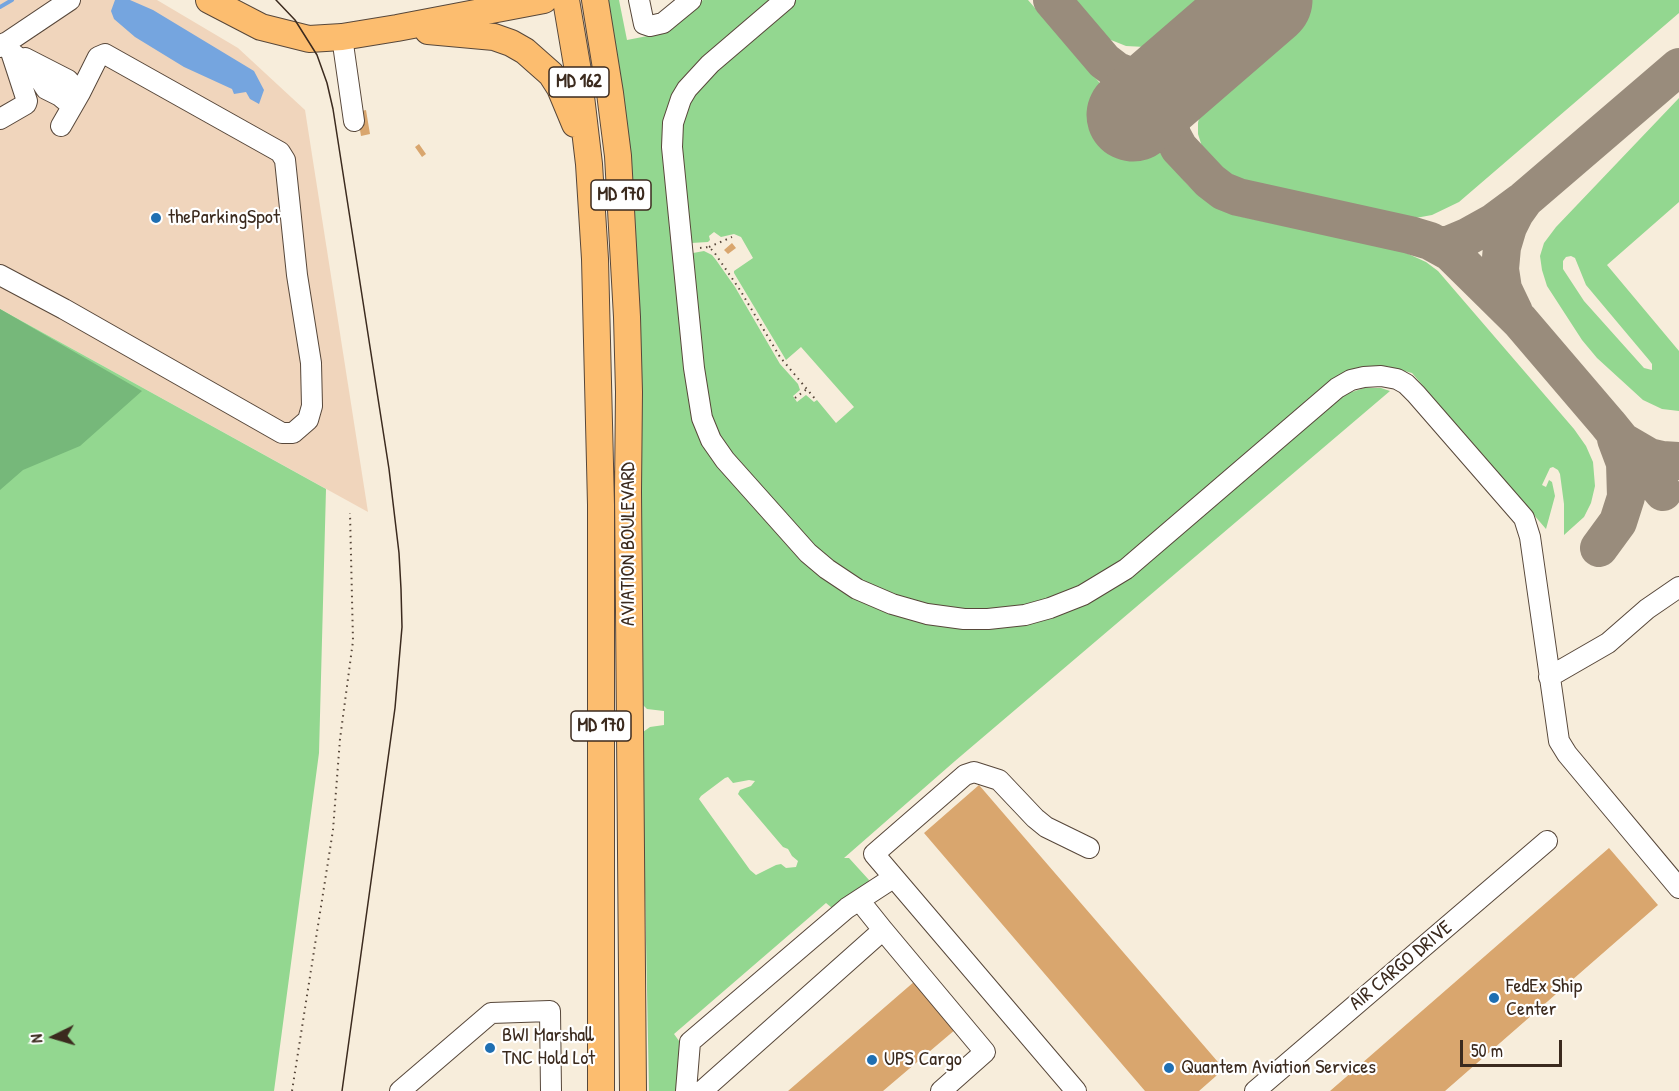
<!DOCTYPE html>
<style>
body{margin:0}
#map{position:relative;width:1679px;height:1091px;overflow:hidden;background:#f7eddb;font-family:"Patrick Hand",sans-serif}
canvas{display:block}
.north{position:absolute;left:24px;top:1007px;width:60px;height:60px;-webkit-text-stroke:4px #fff;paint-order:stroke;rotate:265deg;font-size:16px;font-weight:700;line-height:24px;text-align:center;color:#3b2a1e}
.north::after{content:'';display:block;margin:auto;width:21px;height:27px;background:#3b2a1e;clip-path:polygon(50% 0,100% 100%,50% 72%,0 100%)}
.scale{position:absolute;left:1460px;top:1040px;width:102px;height:27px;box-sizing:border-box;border:3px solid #3b2a1e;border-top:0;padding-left:8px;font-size:18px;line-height:21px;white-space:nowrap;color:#3b2a1e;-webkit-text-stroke:4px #fff;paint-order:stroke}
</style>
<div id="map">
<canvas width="1679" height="1091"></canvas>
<div class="north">N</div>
<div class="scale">50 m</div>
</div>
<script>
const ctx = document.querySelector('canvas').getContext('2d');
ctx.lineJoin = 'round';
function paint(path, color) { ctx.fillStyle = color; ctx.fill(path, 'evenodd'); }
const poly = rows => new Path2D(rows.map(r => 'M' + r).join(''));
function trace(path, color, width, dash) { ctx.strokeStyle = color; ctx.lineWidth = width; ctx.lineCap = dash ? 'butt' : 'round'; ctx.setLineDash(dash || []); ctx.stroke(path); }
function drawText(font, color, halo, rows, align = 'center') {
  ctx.font = font + ' "Patrick Hand",sans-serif'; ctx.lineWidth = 4.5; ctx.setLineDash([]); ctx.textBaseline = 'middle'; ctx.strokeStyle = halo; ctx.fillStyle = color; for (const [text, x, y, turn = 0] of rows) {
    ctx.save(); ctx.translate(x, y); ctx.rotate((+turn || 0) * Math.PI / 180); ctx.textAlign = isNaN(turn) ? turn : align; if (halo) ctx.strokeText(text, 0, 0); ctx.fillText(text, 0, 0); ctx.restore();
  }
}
const built = poly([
 [0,0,157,0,238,48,305,110,368,512,0,309]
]);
const green = poly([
 [604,0,619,0,627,40,663,33,703,0,772,0,689,71,676,88,663,120,663,158,690,404,709,454,889,612,1072,609,1343,395,1364,388,1381,388,1390,391,955,761,844,858,849,858,869,880,868,884,860,887,832,908,826,903,674,1034,682,1045,677,1091,649,1091,642,736,643,732,650,727,664,725,664,711,647,709,643,705],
 [728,777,733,783,749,780,755,781,751,786,740,790,738,794,783,847,788,849,792,856,798,861,796,867,786,868,781,864,776,865,756,875,750,870,699,799,701,796,725,778],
 [796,0,1028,0,1188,185,1206,200,1219,208,1239,216,1404,252,1426,262,1438,271,1574,429,1586,446,1593,462,1595,486,1591,503,1584,517,1564,535,1564,504,1560,474,1558,470,1553,467,1550,468,1542,485,1546,487,1549,480,1552,482,1555,496,1546,529,1412,373,1386,366,1365,366,1344,373,1329,382,1129,557,1081,587,1028,605,978,612,921,605,866,584,824,557,730,453,715,429,706,398,691,256,693,253,704,251,712,255,716,260,735,287,780,364,798,384,800,390,793,396,797,402,806,395,814,402,817,400,836,423,854,407,801,347,786,360,734,273,734,271,753,258,741,237,734,234,721,237,714,232,709,236,710,240,708,242,691,243,680,158,681,127,687,108,705,81],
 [1070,0,1216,0,1171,38,1145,47,1126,46,1106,38],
 [1312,0,1679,0,1679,13,1459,202,1432,215,1410,219,1241,183,1217,169,1205,156,1198,134,1198,123,1200,113,1208,94,1219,80],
 [1679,98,1679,202,1607,265,1679,351,1679,411,1662,409,1643,400,1597,358,1582,340,1547,286,1542,270,1540,256,1544,243,1556,227],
 [1571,256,1575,258,1586,285,1649,360,1652,364,1652,370,1644,368,1584,301,1563,269,1563,261,1566,257],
 [0,309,326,489,319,753,274,1091,0,1091]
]);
const forest = poly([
 [0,309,142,391,80,446,23,470,0,490]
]);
const water = poly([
 [115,0,130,0,153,10,254,71,264,90,259,104,250,99,246,92,234,94,232,89,184,67,135,37,114,19,111,11]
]);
const stream = poly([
 [0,7,12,0]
]);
const taxiway = poly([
 [1052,0,1104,61,1117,71,1132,77,1151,79,1179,75],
 [1179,75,1173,90,1169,105,1169,121,1172,135,1179,148,1210,181,1223,191,1238,197,1410,235,1430,241,1450,252,1520,321,1608,424,1663,492],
 [1439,245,1448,245,1467,237,1494,222,1521,202],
 [1514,312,1503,289,1500,269,1502,247,1508,227,1515,213,1525,199,1679,67],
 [1625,443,1649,457,1662,460,1679,461],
 [1599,548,1618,522,1626,497,1625,463,1616,439]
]);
const runway = poly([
 [1133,115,1266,0]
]);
const building = poly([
 [366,110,370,134,361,136,357,112],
 [419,144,426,154,422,157,415,147],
 [732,243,736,248,728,254,724,250],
 [979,785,1224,1069,1199,1091,1145,1091,924,833],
 [1609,848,1658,905,1445,1091,1330,1091],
 [915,981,956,1029,883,1091,788,1091]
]);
const path = poly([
 [709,247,732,237],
 [700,248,709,247,714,252,740,290,780,357,816,400],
 [795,398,807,389],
 [292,1091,333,830,340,739,353,641,350,513]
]);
const minor = poly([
 [639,0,644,24,650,26,663,23,691,0],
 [785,0,710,64,687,89,681,99,673,123,672,147,694,368,702,418,711,440,725,460,808,553,827,569,857,589,892,604,927,614,964,619,988,619,1025,615,1050,608,1083,595,1126,569,1337,388,1351,380,1364,377,1381,376,1397,379,1406,384,1416,394,1524,518,1530,537,1559,741,1567,754,1679,888],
 [342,37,354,121],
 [5,43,11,52,33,69,46,89,60,96,72,106],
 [0,47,70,0],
 [25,58,68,80,80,93],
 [0,119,26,104,27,101,11,52],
 [0,275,64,309,282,433,293,433,308,420,312,406,311,363,297,275,285,160,280,152,105,54,98,57,80,93,61,126],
 [1549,677,1608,643,1647,609,1679,587],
 [883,930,985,1052,941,1091],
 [400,1091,491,1013,550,1011,551,1091],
 [686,1091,690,1042,847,908,893,878],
 [702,1091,883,930,859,900],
 [1076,1091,874,854,965,775,974,772,999,780,1035,818,1046,827,1089,848],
 [1255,1091,1547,841]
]);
const major = poly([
 [209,0,261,27,309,39,342,37,397,28,544,0],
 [566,0,578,71,589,164,595,259,601,505,601,1091],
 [595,0,610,93,618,156,627,317,629,392,628,491,633,1091],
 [428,31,494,37,511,43,525,51,551,74,560,88,575,124]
]);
const tram = poly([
 [276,0,295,20,317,55,327,83,333,109,389,469,399,553,401,589,402,627,395,708,342,1091]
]);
const markers = [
 [156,218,6,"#1f6fb2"],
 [1494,998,6,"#1f6fb2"],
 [490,1048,6,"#1f6fb2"],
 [872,1060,6,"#1f6fb2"],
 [1169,1068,6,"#1f6fb2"]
];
const shields = [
 [579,82,60],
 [621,195,60],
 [601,726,60]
];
const shieldNames = [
 ["MD 162",579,82],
 ["MD 170",621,195],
 ["MD 170",601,726]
];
const poiNames = [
 ["theParkingSpot",168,218],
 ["FedEx Ship",1506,987],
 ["Center",1506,1010],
 ["BWI Marshall",502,1036],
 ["TNC Hold Lot",502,1059],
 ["UPS Cargo",884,1060],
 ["Quantem Aviation Services",1181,1068]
];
const streetNames = [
 ["AVIATION BOULEVARD",629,544,-90],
 ["AIR CARGO DRIVE",1401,966,-40]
];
paint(built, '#f0d5bc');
paint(green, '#93d790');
paint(forest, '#76b87a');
paint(water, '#75a5df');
trace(stream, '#75a5df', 4);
trace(taxiway, '#998c7c', 38);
trace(runway, '#998c7c', 93);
paint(building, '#d9a66e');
trace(minor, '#57473a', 22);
trace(major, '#57473a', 28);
trace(path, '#57473a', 2, [1.5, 4.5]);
trace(minor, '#fff', 20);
trace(major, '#fcbd6f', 26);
trace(tram, '#3b2a1e', 1.5);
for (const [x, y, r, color] of markers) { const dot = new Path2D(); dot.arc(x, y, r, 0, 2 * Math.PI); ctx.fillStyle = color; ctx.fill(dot); trace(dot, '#fff', 2); }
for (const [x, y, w] of shields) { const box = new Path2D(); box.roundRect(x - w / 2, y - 15, w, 30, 4.5); ctx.fillStyle = '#fff'; ctx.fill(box); trace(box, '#3b2a1e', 1.5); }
drawText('bold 18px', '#3b2a1e', null, shieldNames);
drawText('20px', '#3b2a1e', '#fff', poiNames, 'left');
drawText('20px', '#3b2a1e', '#fff', streetNames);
</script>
